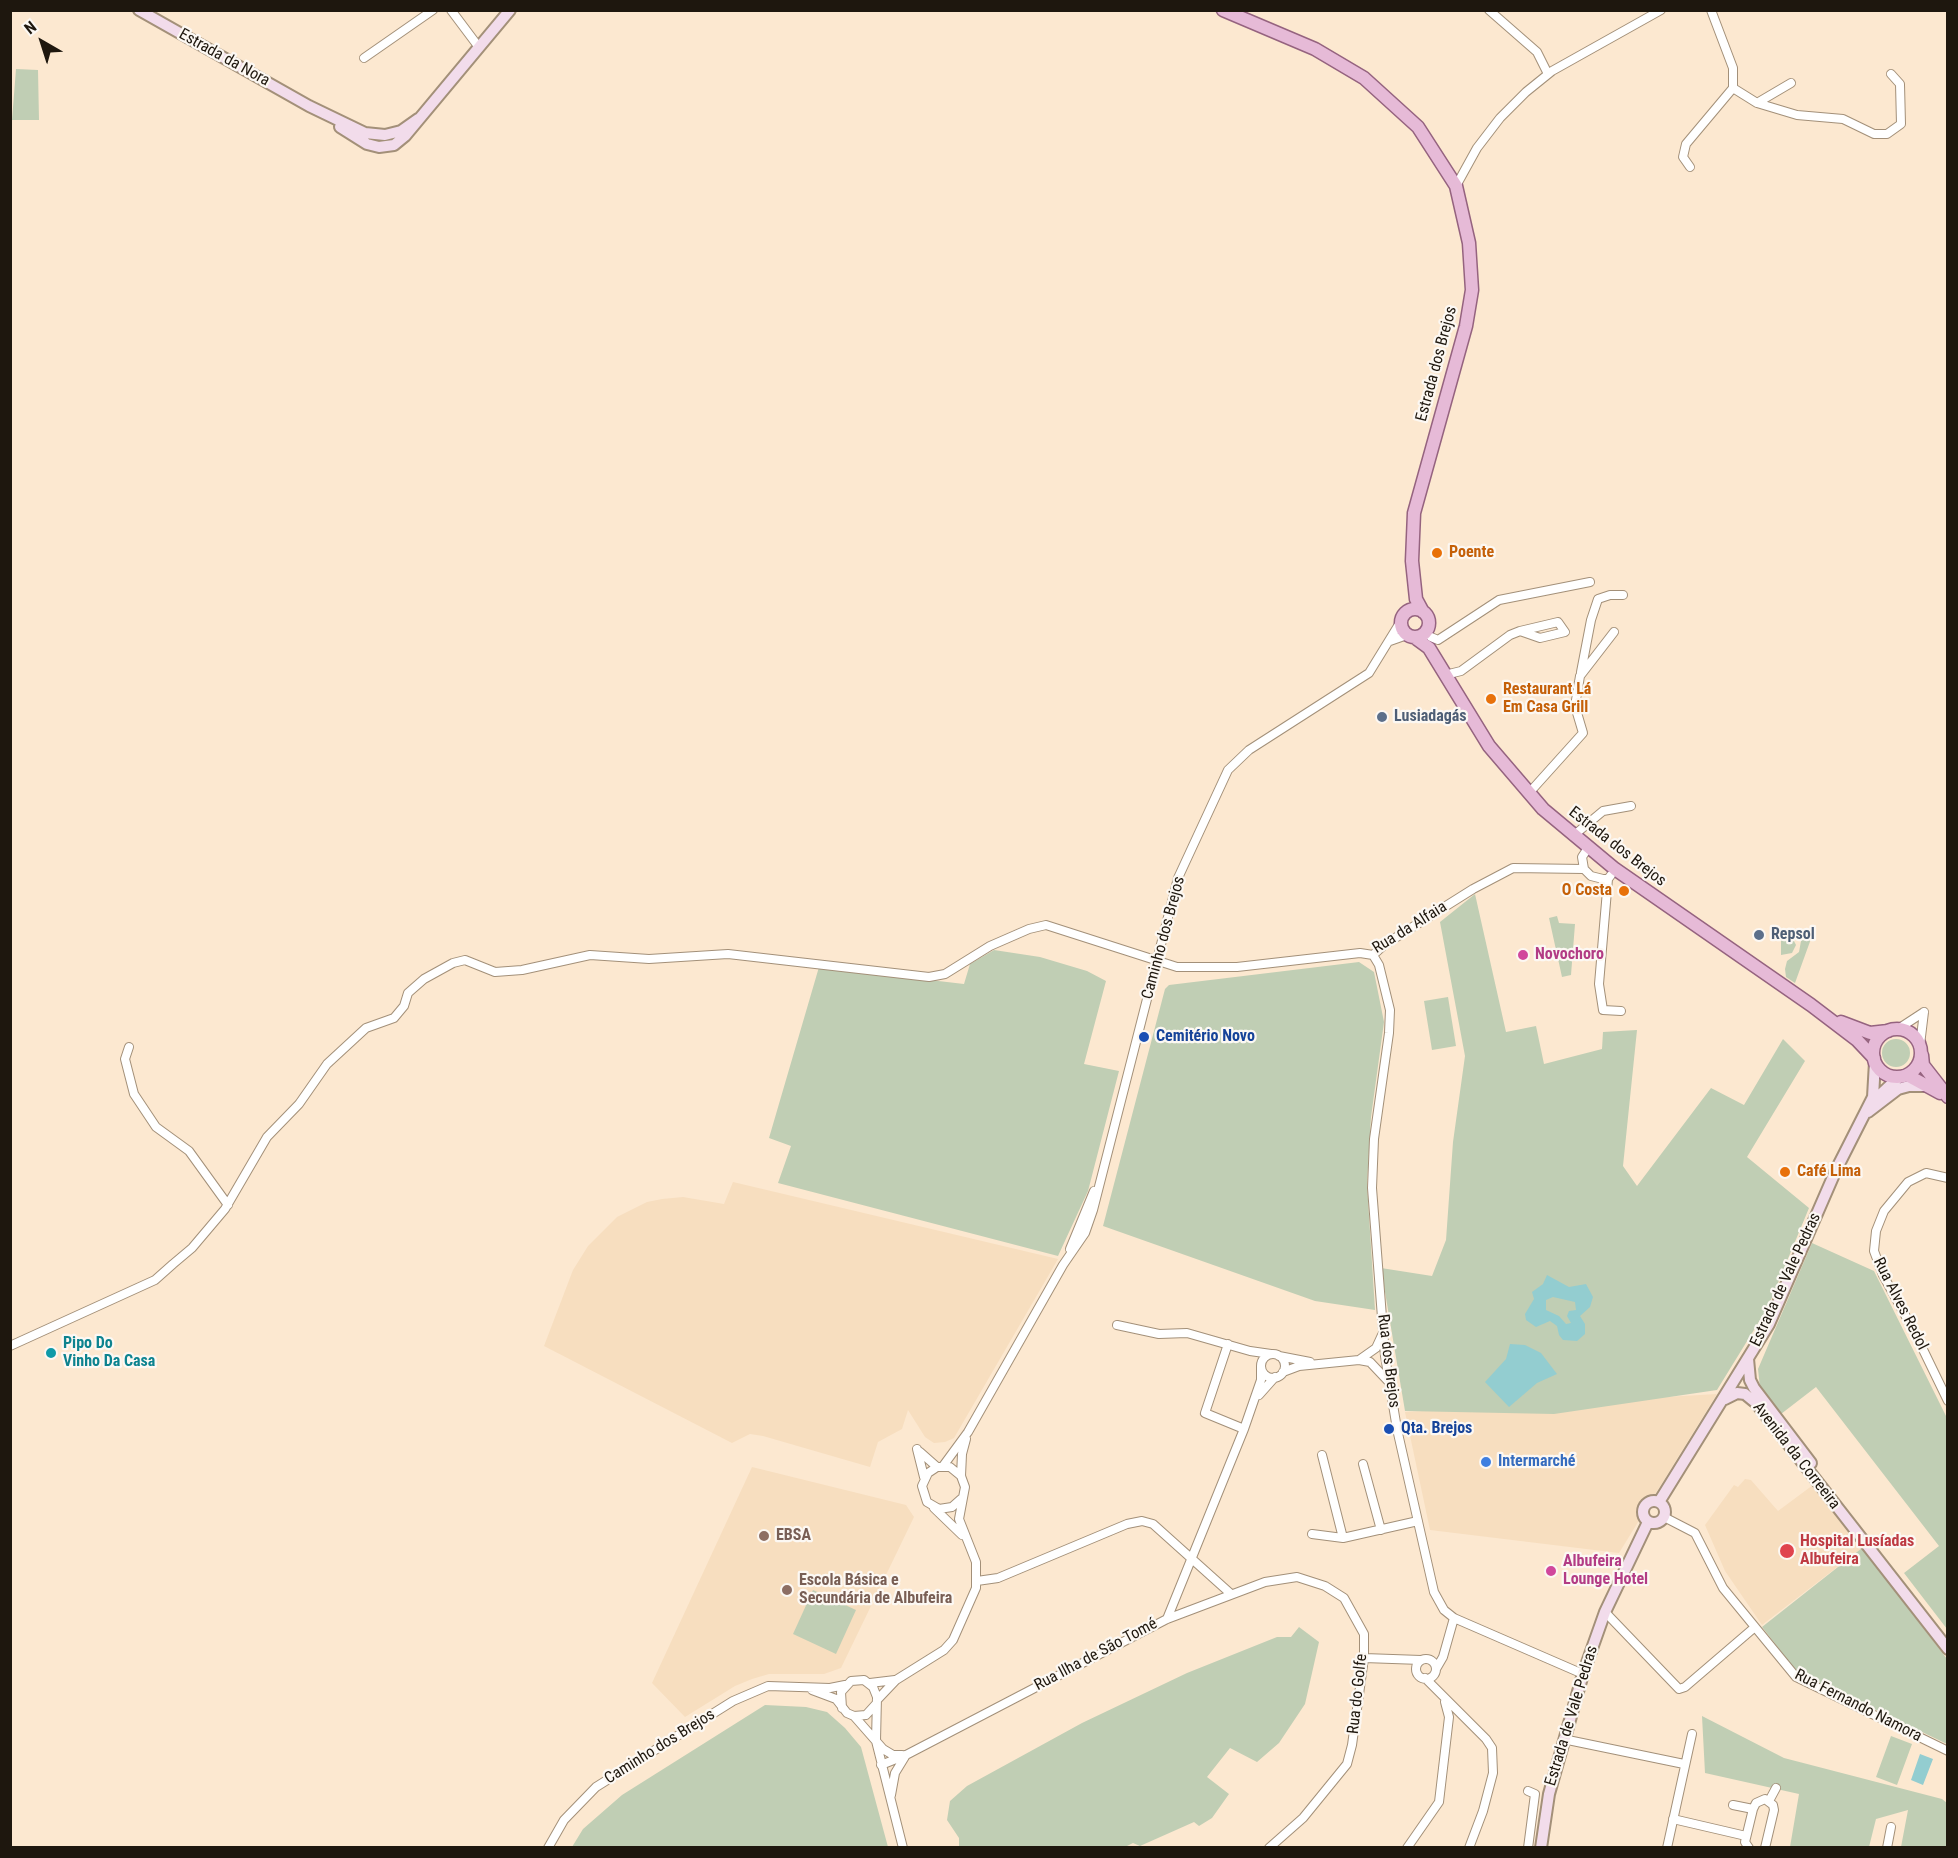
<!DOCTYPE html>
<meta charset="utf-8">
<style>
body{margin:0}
#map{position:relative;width:1958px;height:1858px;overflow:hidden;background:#fce8d0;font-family:"Roboto Condensed",sans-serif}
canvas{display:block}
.frame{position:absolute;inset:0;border:12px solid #1e170e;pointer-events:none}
.north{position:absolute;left:12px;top:12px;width:60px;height:60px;-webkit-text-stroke:4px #fcf8f3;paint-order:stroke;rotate:321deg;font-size:16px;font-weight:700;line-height:24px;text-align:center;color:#1e170e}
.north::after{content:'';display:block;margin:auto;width:21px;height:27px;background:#1e170e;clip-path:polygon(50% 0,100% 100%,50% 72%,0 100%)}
</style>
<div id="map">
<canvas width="1958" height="1858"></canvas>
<div class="frame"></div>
<div class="north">N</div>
</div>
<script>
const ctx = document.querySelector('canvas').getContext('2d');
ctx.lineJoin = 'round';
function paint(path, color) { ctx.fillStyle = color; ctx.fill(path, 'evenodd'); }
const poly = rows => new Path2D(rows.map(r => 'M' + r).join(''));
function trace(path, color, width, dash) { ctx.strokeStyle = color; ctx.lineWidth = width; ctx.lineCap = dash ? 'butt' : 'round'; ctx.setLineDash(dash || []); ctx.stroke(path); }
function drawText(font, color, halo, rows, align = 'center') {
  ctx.font = font + ' "Roboto Condensed",sans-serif'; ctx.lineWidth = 4.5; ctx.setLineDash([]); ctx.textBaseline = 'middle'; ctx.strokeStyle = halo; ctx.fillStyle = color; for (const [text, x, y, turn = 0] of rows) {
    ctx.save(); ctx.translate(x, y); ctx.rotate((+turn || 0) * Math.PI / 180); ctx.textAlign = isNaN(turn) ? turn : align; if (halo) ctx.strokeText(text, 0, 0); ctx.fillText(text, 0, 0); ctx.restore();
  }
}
const built = poly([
 [733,1182,1058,1259,954,1438,945,1442,934,1443,925,1437,908,1410,902,1429,878,1442,870,1467,763,1436,750,1434,732,1443,544,1346,573,1270,588,1246,617,1217,647,1202,662,1199,683,1197,724,1204],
 [1717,1394,1619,1553,1430,1530,1405,1412],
 [752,1467,906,1505,914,1517,841,1668,824,1674,769,1674,752,1679,735,1686,685,1717,652,1683],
 [1745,1479,1751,1480,1778,1511,1813,1485,1862,1548,1762,1625,1725,1571,1705,1525,1734,1485,1738,1487]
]);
const green = poly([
 [16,69,38,70,39,120,12,120],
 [1475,894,1506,1032,1536,1026,1544,1064,1602,1049,1603,1032,1637,1030,1623,1166,1637,1186,1711,1088,1744,1105,1783,1039,1805,1061,1747,1157,1809,1208,1768,1307,1717,1390,1554,1414,1405,1411,1381,1268,1432,1276,1446,1240,1453,1142,1465,1056,1440,922],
 [1557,916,1559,923,1575,924,1571,975,1562,977,1549,918],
 [1803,930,1812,936,1795,983,1786,977,1785,969,1787,961,1799,952],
 [1781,933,1789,938,1792,937,1796,945,1792,953,1781,955],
 [994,950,1040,957,1087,971,1106,981,1084,1064,1119,1071,1088,1191,1058,1256,778,1183,791,1146,769,1138,819,967,964,984,970,964],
 [1359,962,1374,972,1384,1022,1371,1117,1367,1184,1375,1310,1315,1301,1103,1226,1165,989,1169,985],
 [1448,997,1456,1046,1432,1050,1424,1001],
 '1882 1053a14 14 0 1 1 28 0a14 14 0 1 1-28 0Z',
 [1812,1243,1874,1271,1947,1418,1947,1629,1904,1573,1939,1546,1816,1387,1781,1414,1760,1388,1758,1369],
 [1862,1548,1947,1659,1947,1744,1797,1672,1762,1627],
 [813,1590,856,1610,836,1654,793,1634],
 [1299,1627,1319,1642,1305,1704,1279,1743,1257,1762,1230,1748,1207,1777,1229,1794,1212,1818,1199,1826,1194,1822,1140,1846,1133,1843,1125,1847,959,1847,959,1838,947,1820,950,1801,967,1786,1082,1723,1187,1673,1277,1637,1291,1637],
 [765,1705,806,1707,827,1712,845,1728,861,1747,888,1847,572,1847,583,1829,622,1795],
 [1702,1716,1784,1758,1942,1799,1947,1803,1947,1847,1901,1847,1908,1810,1876,1819,1869,1847,1790,1847,1799,1794,1705,1773],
 [1891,1736,1912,1744,1897,1785,1876,1777]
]);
const water = poly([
 [1547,1275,1569,1287,1586,1284,1593,1297,1590,1307,1580,1316,1585,1324,1585,1334,1577,1341,1563,1340,1559,1335,1557,1326,1550,1321,1536,1327,1526,1320,1525,1314,1534,1299,1532,1292,1543,1284],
 [1553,1297,1575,1302,1576,1310,1569,1311,1567,1316,1571,1323,1566,1324,1559,1316,1546,1310,1546,1300],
 [1510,1344,1525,1345,1541,1353,1557,1374,1537,1383,1509,1407,1485,1382,1506,1359],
 [1920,1754,1933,1759,1923,1785,1911,1780]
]);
const street = poly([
 [451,10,478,46],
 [1489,10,1537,52,1548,74],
 [364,58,433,10],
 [1733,88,1757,103,1791,83],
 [1757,103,1797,115,1843,119,1874,134,1887,134,1901,124,1900,84,1891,74],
 [1690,167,1683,157,1686,144,1733,88,1733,68,1711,10],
 [1456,186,1477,148,1500,118,1526,92,1552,71,1661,10],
 [1431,637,1438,640,1499,600,1590,582],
 [1390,641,1407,635],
 [1581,672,1591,620,1598,599,1610,595,1623,595],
 [1445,675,1461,671,1510,635,1520,631,1558,622,1565,632,1540,638,1520,631],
 [1529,793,1583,733,1575,706,1580,676,1614,632],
 [1573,836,1603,811,1631,806],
 [1588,848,1582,857,1584,869,1591,876,1603,879,1608,879,1611,875],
 [1608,879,1599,984,1603,1010,1621,1011],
 [1373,955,1379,965,1390,1010,1389,1033,1374,1139,1372,1188,1385,1356,1397,1429,1434,1592,1444,1610,1454,1618,1583,1674],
 [1373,955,1384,945,1473,889,1513,868,1584,869],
 [1898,1029,1924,1012],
 [1920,1045,1924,1012],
 [129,1047,125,1059,134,1094,156,1127,189,1151,228,1205],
 [1948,1178,1926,1173,1908,1182,1884,1211,1876,1231,1874,1251,1883,1275,1915,1333,1948,1401],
 [1070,1249,1094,1191],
 [1117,1325,1159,1334,1187,1333,1250,1351,1271,1354],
 [1228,1344,1205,1413,1244,1429],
 [10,1346,155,1280,173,1264,192,1248,225,1209,267,1137,299,1104,327,1064,366,1028,394,1018,404,1006,408,993,424,979,453,963,465,960,495,972,522,970,590,955,649,959,728,954,929,977,945,974,990,946,1029,929,1046,925,1177,967,1237,967,1360,953,1373,955],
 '1261 1366a12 12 0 1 1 24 0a12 12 0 1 1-24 0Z',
 [1279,1356,1310,1362],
 [1359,1360,1370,1362,1388,1381],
 [1283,1372,1299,1366,1359,1360,1376,1348,1382,1335],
 [1259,1395,1275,1377],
 [917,1449,924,1477],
 [920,1452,937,1467],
 [1322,1455,1343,1538],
 [1363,1464,1381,1530],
 [943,1466,968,1432,1063,1265,1085,1233,1093,1210,1178,878,1228,770,1249,750,1369,673,1401,621],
 [961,1499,952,1507,939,1509,927,1502,922,1486,928,1473,937,1467,950,1467,961,1476],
 [934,1508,962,1535],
 [1664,1517,1695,1533,1723,1588,1796,1677,1948,1751],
 [1312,1534,1343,1538,1418,1521],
 [977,1581,998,1578,1127,1524,1142,1521,1153,1524,1231,1594],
 [1605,1612,1679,1689,1685,1687,1755,1627],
 [1167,1619,1244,1429,1261,1380,1261,1367],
 [1364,1658,1421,1660],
 '1416 1669a10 10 0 1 1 20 0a10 10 0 1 1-20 0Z',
 [1436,1669,1443,1657,1454,1618],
 [1425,1678,1486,1739,1492,1748,1493,1773,1483,1811,1469,1848],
 [870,1683,895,1680],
 [812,1690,836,1699,847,1713,854,1716,866,1715,876,1704],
 [877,1700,896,1680,944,1650,953,1640,976,1588,976,1562,959,1519,965,1487,961,1476,962,1454,966,1439],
 [842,1708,841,1692,851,1681,864,1680,873,1687,877,1697,876,1741,903,1848],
 [854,1716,883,1749,893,1755,902,1755],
 [1563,1739,1684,1764],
 [881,1765,906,1755,1167,1619,1265,1582,1297,1577,1325,1586,1344,1598,1364,1634,1364,1658,1352,1745,1347,1764,1303,1818,1269,1848],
 [1528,1791,1535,1794,1528,1848],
 [891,1795,895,1773,906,1755],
 [1769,1801,1776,1788],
 [1733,1805,1753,1809],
 [1673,1819,1746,1836],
 [548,1848,564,1820,596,1787,733,1701,768,1686,830,1688,845,1685],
 [1407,1848,1439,1802,1449,1717,1445,1702],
 [1667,1848,1692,1734],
 [1749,1848,1745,1842,1753,1809,1756,1803,1765,1799,1773,1805,1774,1810,1765,1848],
 [1887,1848,1891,1827]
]);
const secondary = poly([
 [139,10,309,106,365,133,385,135,401,131,418,119],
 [340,127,367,144,379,147,394,145,405,136,510,10],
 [1880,1095,1899,1077],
 [1868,1112,1898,1089,1909,1086,1927,1086],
 [1748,1359,1750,1380,1754,1388,1811,1463],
 [1725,1399,1737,1393,1745,1394,1756,1403,1948,1649],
 '1643 1512a11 11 0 1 1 22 0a11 11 0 1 1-22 0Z',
 [1659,1502,1769,1324,1836,1170,1873,1097,1875,1062],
 [1541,1848,1549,1794,1583,1674,1605,1612,1648,1522]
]);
const primary = poly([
 [1223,10,1315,49,1364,78,1418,127,1456,186,1469,243,1472,290,1466,326,1414,513,1412,561,1416,599,1423,612],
 '1401 623a14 14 0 1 1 28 0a14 14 0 1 1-28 0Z',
 [1414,637,1429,648,1489,746,1543,809,1615,869,1811,1005,1857,1040,1874,1058],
 [1841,1022,1870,1033,1888,1031],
 '1873 1053a24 24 0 1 1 48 0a24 24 0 1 1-48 0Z',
 [1922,1055,1923,1065,1948,1097],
 [1907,1075,1940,1093]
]);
const markers = [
 [1437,553,6,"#e8710a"],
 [1491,699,6,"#e8710a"],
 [1382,717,6,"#5c6f8a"],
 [1624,891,6,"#e8710a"],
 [1759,935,6,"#5c6f8a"],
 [1523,955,6,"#d1479c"],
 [1144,1037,6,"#1a4fb4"],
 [1785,1172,6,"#e8710a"],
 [51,1353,6,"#0f9aa8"],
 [1389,1429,6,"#1a4fb4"],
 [1486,1462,6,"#3f7fe0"],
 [764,1536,6,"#8d6e63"],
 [1787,1551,8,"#e0444e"],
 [1551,1571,6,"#d1479c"],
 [787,1590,6,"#8d6e63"]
];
const streetNames = [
 ["Estrada da Nora",224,58,29],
 ["Estrada dos Brejos",1437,364,-75],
 ["Estrada dos Brejos",1617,847,38],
 ["Rua da Alfaia",1410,928,-32],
 ["Caminho dos Brejos",1164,938,-75],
 ["Estrada de Vale Pedras",1786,1280,-65],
 ["Rua Alves Redol",1900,1304,63],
 ["Rua dos Brejos",1388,1361,83],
 ["Avenida da Correeira",1796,1456,52],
 ["Rua Ilha de São Tomé",1096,1655,-28],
 ["Rua do Golfe",1358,1694,-84],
 ["Rua Fernando Namora",1858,1706,27],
 ["Estrada de Vale Pedras",1572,1716,-73],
 ["Caminho dos Brejos",660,1747,-32]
];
const foodNames = [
 ["Poente",1449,553],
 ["Restaurant Lá",1503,690],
 ["Em Casa Grill",1503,708],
 ["O Costa",1612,891,"right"],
 ["Café Lima",1797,1172]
];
const serviceNames = [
 ["Lusiadagás",1394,717],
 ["Repsol",1771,935]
];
const hotelNames = [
 ["Novochoro",1535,955],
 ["Albufeira",1563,1562],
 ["Lounge Hotel",1563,1580]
];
const transitNames = [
 ["Cemitério Novo",1156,1037],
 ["Qta. Brejos",1401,1429]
];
const cultureNames = [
 ["Pipo Do",63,1344],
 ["Vinho Da Casa",63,1362]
];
const shopNames = [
 ["Intermarché",1498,1462]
];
const educationNames = [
 ["EBSA",776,1536],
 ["Escola Básica e",799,1581],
 ["Secundária de Albufeira",799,1599]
];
const healthNames = [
 ["Hospital Lusíadas",1800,1542],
 ["Albufeira",1800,1560]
];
paint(built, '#f7debf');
paint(green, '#c0ceb4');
paint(water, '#93cdd0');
trace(street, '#a39079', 10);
trace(secondary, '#a39079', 14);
trace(primary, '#95637f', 15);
trace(street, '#fff', 8);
trace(secondary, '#f2dceb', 10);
trace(primary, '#e6bad7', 12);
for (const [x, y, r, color] of markers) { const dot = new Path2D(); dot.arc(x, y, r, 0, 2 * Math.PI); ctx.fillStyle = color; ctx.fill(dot); trace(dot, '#fcf8f3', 2); }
drawText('16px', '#1e170e', '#fcf8f3', streetNames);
drawText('bold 16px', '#c56008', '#fcf8f3', foodNames, 'left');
drawText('bold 16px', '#4e5e75', '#fcf8f3', serviceNames, 'left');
drawText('bold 16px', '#b23c85', '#fcf8f3', hotelNames, 'left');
drawText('bold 16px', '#164399', '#fcf8f3', transitNames, 'left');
drawText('bold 16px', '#0d838f', '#fcf8f3', cultureNames, 'left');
drawText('bold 16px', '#366cbe', '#fcf8f3', shopNames, 'left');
drawText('bold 16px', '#785e54', '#fcf8f3', educationNames, 'left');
drawText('bold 16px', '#be3a42', '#fcf8f3', healthNames, 'left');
</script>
